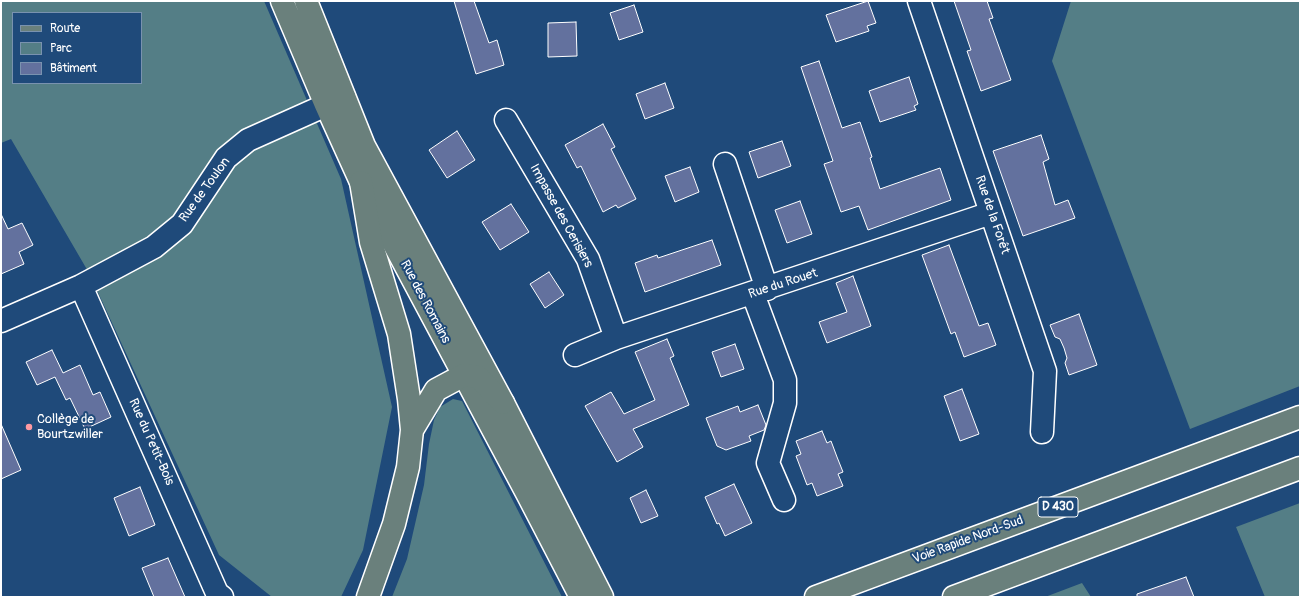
<!DOCTYPE html>
<meta charset="utf-8">
<style>
body{margin:0}
#map{position:relative;width:1301px;height:598px;overflow:hidden;background:#1f4a7a;font-family:Pangolin,sans-serif}
canvas{display:block}
.frame{position:absolute;inset:0;border:2px solid #fff;pointer-events:none}
.legend{position:absolute;left:12px;top:12px;width:130px;height:72px;box-sizing:border-box;background:#1f4a7a;border:1px solid #7992af;margin:0;padding:5px 7px;list-style:none;font-size:12px;color:#fff}
.legend li{display:flex;align-items:center;gap:8px;height:20px}
.legend b{width:20px;border:1px solid #7992af}
</style>
<div id="map">
<canvas width="1301" height="598"></canvas>
<div class="frame"></div>
<ul class="legend">
<li><b style="height:5px;background:#6a807c"></b>Route</li>
<li><b style="height:11px;background:#547e86"></b>Parc</li>
<li><b style="height:11px;background:#63719e"></b>Bâtiment</li>
</ul>
</div>
<script>
const ctx = document.querySelector('canvas').getContext('2d');
ctx.lineJoin = 'round';
function paint(path, color) { ctx.fillStyle = color; ctx.fill(path, 'evenodd'); }
const poly = rows => new Path2D(rows.map(r => 'M' + r).join(''));
function trace(path, color, width, dash) { ctx.strokeStyle = color; ctx.lineWidth = width; ctx.lineCap = dash ? 'butt' : 'round'; ctx.setLineDash(dash || []); ctx.stroke(path); }
function drawText(font, color, halo, rows, align = 'center') {
  ctx.font = font + ' Pangolin,sans-serif'; ctx.lineWidth = 4; ctx.setLineDash([]); ctx.textBaseline = 'middle'; ctx.strokeStyle = halo; ctx.fillStyle = color; for (const [text, x, y, turn = 0] of rows) {
    ctx.save(); ctx.translate(x, y); ctx.rotate((+turn || 0) * Math.PI / 180); ctx.textAlign = isNaN(turn) ? turn : align; if (halo) ctx.strokeText(text, 0, 0); ctx.fillText(text, 0, 0); ctx.restore();
  }
}
const green = poly([
 [1,1,264,1,341,179,392,407,363,550,341,597,272,597,219,555,89,273,11,139,1,143],
 [13,13,141,13,141,83,13,83],
 [1071,1,1300,1,1300,386,1190,429,1052,61],
 [453,399,462,401,562,597,392,597,407,559,424,485,429,444,434,420,440,407],
 [1300,503,1300,597,1265,597,1236,527],
 [1082,583,1091,597,1045,597]
]);
const building = poly([
 [454,1,474,1,489,43,497,40,504,65,476,74,454,1],
 [868,1,876,23,867,26,869,31,836,42,826,15,868,1],
 [954,1,987,1,993,18,989,19,1011,80,981,91,967,51,971,50,954,1],
 [634,5,643,32,619,40,610,13,634,5],
 [576,22,577,56,548,57,548,23,576,22],
 [819,61,842,128,860,122,872,157,870,158,880,189,940,168,951,200,868,230,859,206,841,212,824,164,833,161,801,67,819,61],
 [909,77,918,104,914,106,916,110,880,122,869,91,909,77],
 [665,83,674,108,645,119,636,94,665,83],
 [603,124,615,147,611,149,636,199,618,208,616,205,603,212,581,166,577,168,565,145,603,124],
 [457,131,475,160,447,178,429,150,457,131],
 [1041,135,1049,159,1043,162,1055,205,1068,200,1075,218,1023,236,993,151,1041,135],
 [782,141,791,166,758,178,749,152,782,141],
 [690,167,699,192,675,202,665,176,690,167],
 [800,201,812,234,787,243,775,210,800,201],
 [511,204,529,232,500,250,482,222,511,204],
 [1,214,8,229,22,223,33,245,19,252,24,264,1,274,1,214],
 [712,240,721,265,645,292,635,263,657,255,658,258,712,240],
 [949,245,979,326,988,323,996,345,964,357,955,332,951,334,922,255,949,245],
 [549,272,564,295,545,308,530,284,549,272],
 [853,276,871,326,827,343,819,322,847,312,836,283,853,276],
 [1079,314,1097,365,1069,375,1065,363,1067,358,1064,348,1060,339,1055,337,1050,325,1079,314],
 [667,339,674,356,670,358,689,405,633,429,643,447,617,462,585,406,611,392,624,414,655,400,635,352,667,339],
 [735,344,744,369,721,377,712,352,735,344],
 [52,350,63,373,80,365,93,395,100,392,111,417,85,429,70,398,66,400,55,377,37,385,26,362,52,350],
 [962,389,979,434,960,441,944,396,962,389],
 [758,405,766,425,764,430,749,436,751,441,726,450,717,446,706,418,738,406,740,412,758,405],
 [1,424,21,470,1,479,1,424],
 [822,431,827,443,831,441,837,457,843,472,838,474,843,486,817,496,812,483,807,485,796,456,801,454,796,441,822,431],
 [734,484,752,523,725,536,719,523,717,524,705,497,734,484],
 [140,487,155,525,129,536,114,498,140,487],
 [646,490,658,516,641,523,630,498,646,490],
 [168,558,185,597,154,597,142,568,168,558],
 [1186,577,1194,597,1137,597,1137,594,1186,577]
]);
const minor = poly([
 [919,1,1045,371,1042,432],
 [506,120,588,259,616,338],
 [725,164,767,289],
 [81,286,217,593,222,597],
 [753,294,785,380,785,403,768,463,784,500],
 [1,321,81,286,154,247,182,224,226,158,248,140,344,97],
 [575,355,616,338,991,213]
]);
const major = poly([
 [282,1,326,105,361,182,527,493,581,597],
 [306,1,364,146,503,403,602,597]
]);
const highway = poly([
 [361,182,371,242,399,334,409,399,412,430,408,467,394,524,368,597],
 [412,430,436,390,464,375,478,377,503,403],
 [816,597,1300,417],
 [954,597,1300,468]
]);
const markers = [
 [29,427,4,"#ff9aa2"]
];
const shields = [
 [1058,507,40]
];
const shieldNames = [
 ["D 430",1058,507]
];
const streetNames = [
 ["Rue de Toulon",205,190,-54],
 ["Rue de la Forêt",992,215,71],
 ["Impasse des Cerisiers",561,216,61],
 ["Rue du Rouet",783,284,-18],
 ["Rue des Romains",425,302,62],
 ["Rue du Petit-Bois",151,442,66],
 ["Voie Rapide Nord-Sud",968,540,-20]
];
const poiNames = [
 ["Collège de",37,420],
 ["Bourtzwiller",37,435]
];
paint(green, '#547e86');
paint(building, '#63719e');
trace(building, '#fff', 1);
trace(minor, '#fff', 25);
trace(major, '#fff', 25);
trace(highway, '#fff', 25);
trace(minor, '#1f4a7a', 22);
trace(major, '#6a807c', 22);
trace(highway, '#6a807c', 22);
for (const [x, y, r, color] of markers) { const dot = new Path2D(); dot.arc(x, y, r, 0, 2 * Math.PI); ctx.fillStyle = color; ctx.fill(dot); trace(dot, '#1f4a7a', 1.5); }
for (const [x, y, w] of shields) { const box = new Path2D(); box.roundRect(x - w / 2, y - 10, w, 20, 3); ctx.fillStyle = '#1f4a7a'; ctx.fill(box); trace(box, '#fff', 1); }
drawText('bold 12px', '#fff', null, shieldNames);
drawText('13px', '#fff', '#1f4a7a', streetNames);
drawText('13px', '#fff', '#1f4a7a', poiNames, 'left');
</script>
